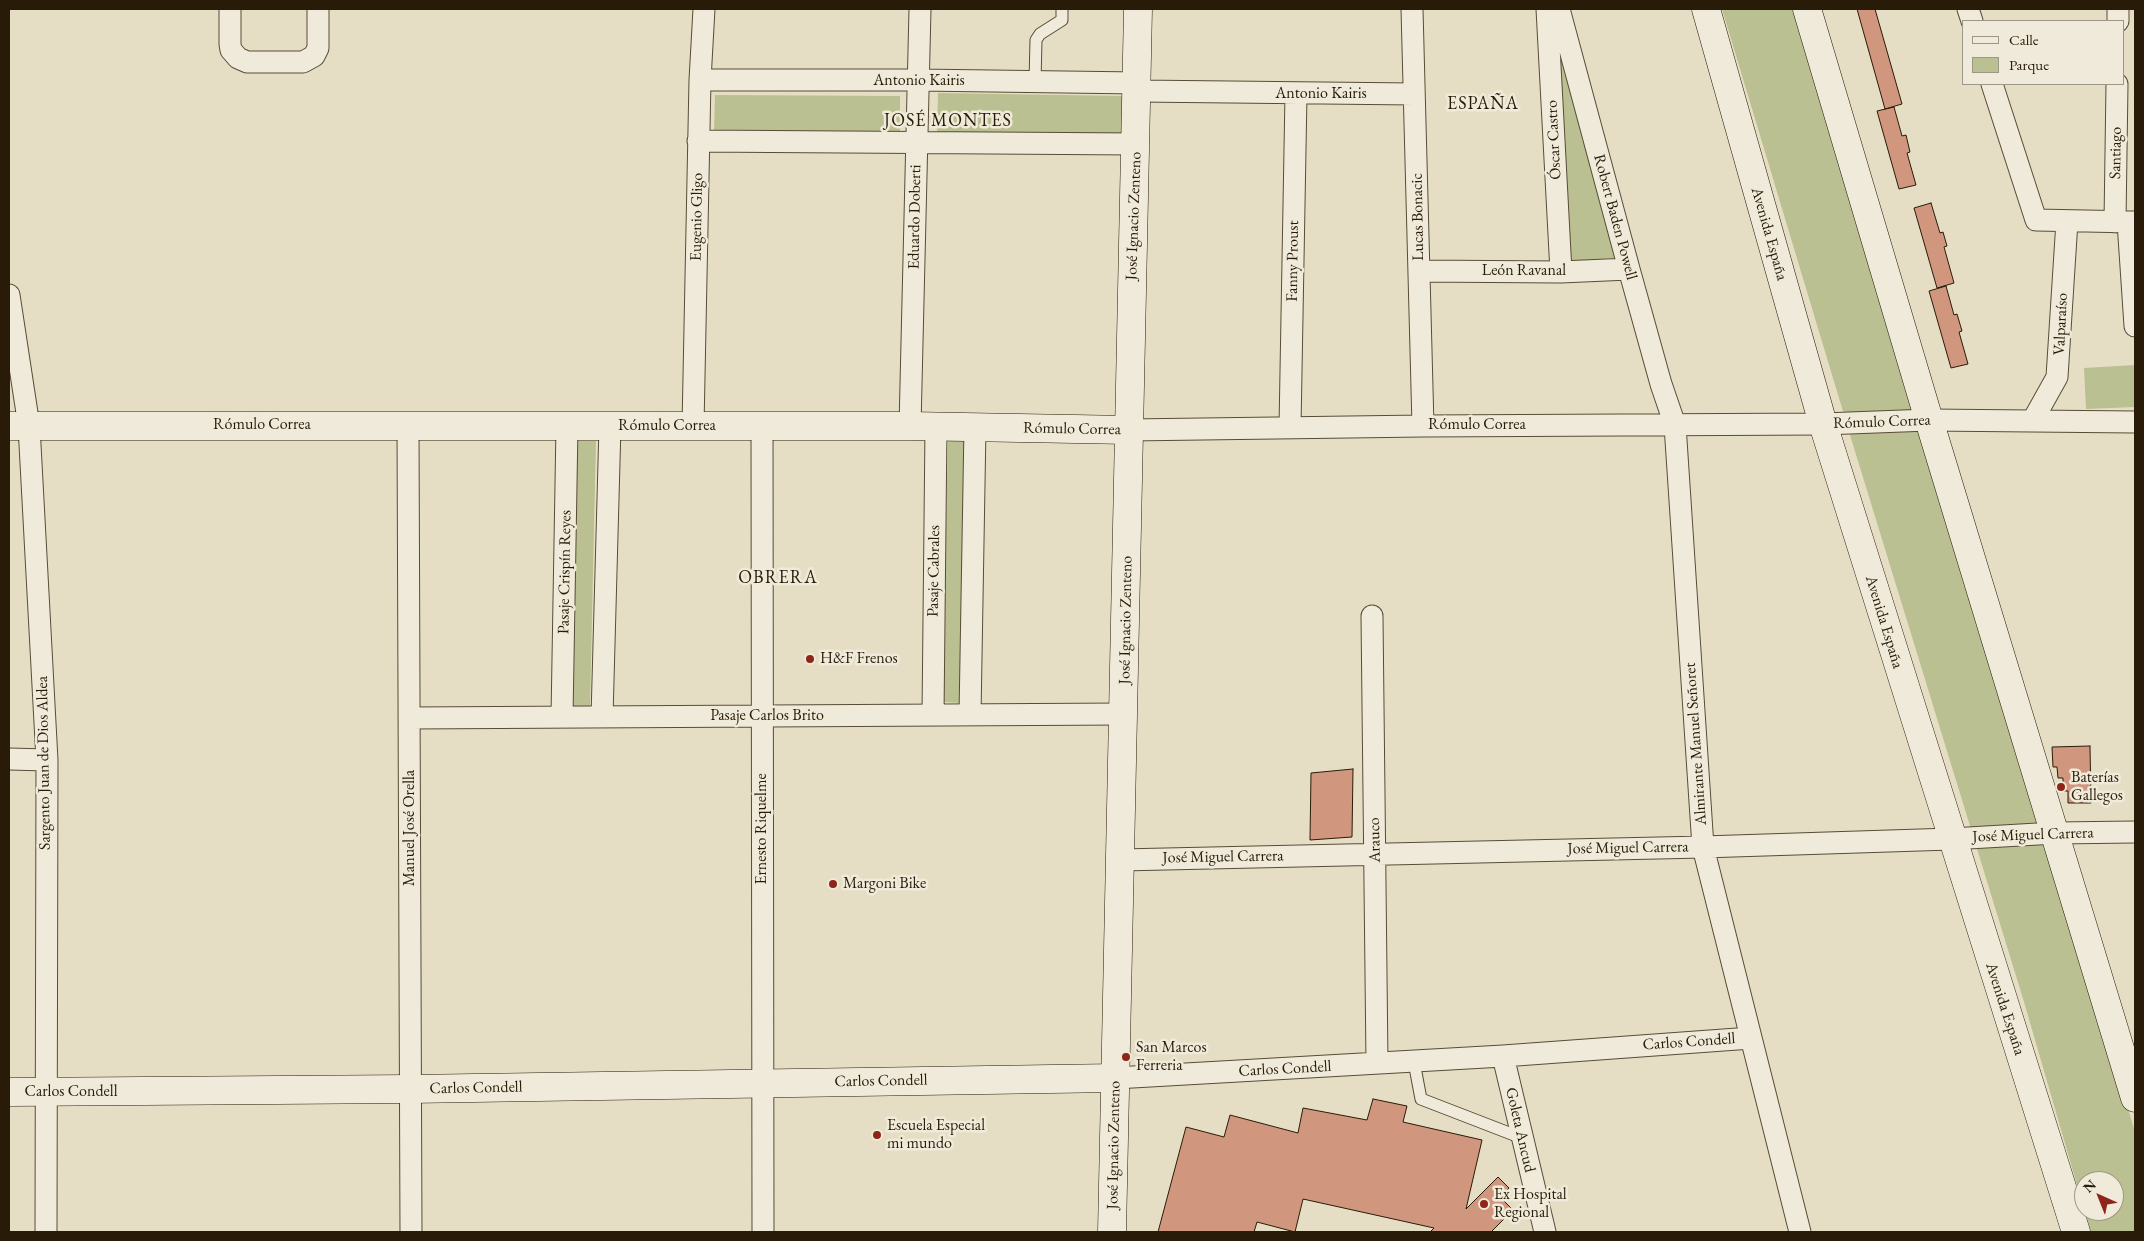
<!DOCTYPE html>
<meta charset="utf-8">
<style>
body{margin:0}
#map{position:relative;width:2144px;height:1241px;overflow:hidden;background:#e6dec4;font-family:"EB Garamond",serif}
canvas{display:block}
.frame{position:absolute;inset:0;border:10px solid #281b08;pointer-events:none}
.legend{position:absolute;left:1962px;top:20px;width:162px;height:65px;box-sizing:border-box;background:#efead9;border:1px solid #9f9785;margin:0;padding:6px 9px;list-style:none;font-size:15px;color:#281b08}
.legend li{display:flex;align-items:center;gap:10px;height:25px}
.legend b{width:25px;border:1px solid #9f9785}
.north{position:absolute;left:2074px;top:1171px;width:50px;height:50px;box-sizing:border-box;background:#efead9;border:1px solid #9f9785;border-radius:50%;rotate:316deg;font-size:14px;font-weight:700;line-height:20px;text-align:center;color:#281b08}
.north::after{content:'';display:block;margin:auto;width:18px;height:22px;background:#8f2418;clip-path:polygon(50% 0,100% 100%,50% 72%,0 100%)}
</style>
<div id="map">
<canvas width="2144" height="1241"></canvas>
<div class="frame"></div>
<ul class="legend">
<li><b style="height:6px;background:#efead9"></b>Calle</li>
<li><b style="height:14px;background:#bac091"></b>Parque</li>
</ul>
<div class="north">N</div>
</div>
<script>
const ctx = document.querySelector('canvas').getContext('2d');
ctx.lineJoin = 'round';
function paint(path, color) { ctx.fillStyle = color; ctx.fill(path, 'evenodd'); }
const poly = rows => new Path2D(rows.map(r => 'M' + r).join(''));
function trace(path, color, width, dash) { ctx.strokeStyle = color; ctx.lineWidth = width; ctx.lineCap = dash ? 'butt' : 'round'; ctx.setLineDash(dash || []); ctx.stroke(path); }
function drawText(font, color, halo, rows, align = 'center') {
  ctx.font = font + ' "EB Garamond",serif'; ctx.lineWidth = 5; ctx.setLineDash([]); ctx.textBaseline = 'middle'; ctx.strokeStyle = halo; ctx.fillStyle = color; for (const [text, x, y, turn = 0] of rows) {
    ctx.save(); ctx.translate(x, y); ctx.rotate((+turn || 0) * Math.PI / 180); ctx.textAlign = isNaN(turn) ? turn : align; if (halo) ctx.strokeText(text, 0, 0); ctx.fillText(text, 0, 0); ctx.restore();
  }
}
const green = poly([
 [1722,9,1801,9,2024,764,2135,1132,2135,1232,2091,1232,2085,1211,2114,1211,2114,1181,2084,1181,2084,1209,2024,1002,1854,448],
 [1559,37,1616,258,1569,261],
 [938,93,1125,96,1125,138,937,135],
 [715,95,900,96,900,133,714,131],
 [2135,365,2135,407,2086,409,2084,368],
 [948,437,968,438,962,703,942,702],
 [577,441,596,441,590,706,570,706]
]);
const building = poly([
 [1857,9,1875,9,1902,104,1885,109,1857,9],
 [1894,107,1902,136,1906,135,1910,152,1907,153,1916,185,1899,189,1877,111,1894,107],
 [1931,203,1940,233,1943,232,1947,246,1944,247,1954,283,1937,288,1914,208,1931,203],
 [1946,286,1954,315,1957,314,1962,331,1959,332,1968,364,1951,368,1929,291,1946,286],
 [2090,746,2091,803,2068,803,2068,791,2063,791,2063,778,2058,778,2057,767,2053,767,2052,747,2090,746],
 [1353,769,1352,837,1310,840,1311,773,1353,769],
 [1373,1099,1407,1106,1403,1122,1482,1140,1466,1209,1498,1177,1509,1188,1500,1197,1513,1210,1491,1232,1430,1232,1434,1228,1303,1199,1295,1232,1257,1222,1254,1232,1158,1232,1186,1127,1224,1137,1230,1115,1298,1133,1303,1108,1367,1120,1373,1099]
]);
const lane = poly([
 [1035,82,1036,40,1040,34,1062,20,1062,9],
 [1414,1062,1421,1099,1522,1138]
]);
const street = poly([
 [230,9,230,44,231,50,238,58,247,62,303,62,314,56,318,48,318,9],
 [1412,9,1423,426],
 [1547,9,1561,272],
 [1559,9,1629,269,1661,384,1675,425,1703,847,1800,1232],
 [1968,9,1972,21],
 [2118,21,2118,9],
 [700,80,918,80,1138,83],
 [1992,84,2036,220,2135,222],
 [1138,91,1414,94],
 [698,141,1136,144],
 [2115,222,2117,84],
 [2128,222,2135,326],
 [1419,271,1561,272,1629,269],
 [9,295,29,426,47,760,46,1232],
 [2033,420,2057,377,2067,221],
 [408,425,411,1232],
 [693,426,700,80,704,9],
 [762,426,763,1232],
 [910,426,920,9],
 [1290,427,1296,94],
 [1129,430,1423,426,1823,424,1929,420,2135,422],
 [1372,616,1377,1063],
 [933,715,936,426],
 [970,715,975,427],
 [562,717,567,426],
 [602,717,610,426],
 [409,718,1124,714],
 [9,759,47,760],
 [1121,860,1703,847,1951,839,2055,833,2135,832],
 [1503,1056,1545,1232],
 [1115,1078,1503,1056,1751,1038]
]);
const secondary = poly([
 [1706,9,1823,424,2076,1232],
 [1807,9,1929,420,2135,1098],
 [9,426,910,426,1129,430],
 [9,1092,410,1089,1115,1078],
 [1112,1232,1138,9]
]);
const markers = [
 [810,659,5,"#8f2418"],
 [2061,787,5,"#8f2418"],
 [833,884,5,"#8f2418"],
 [1126,1057,5,"#8f2418"],
 [877,1135,5,"#8f2418"],
 [1484,1204,5,"#8f2418"]
];
const streetNames = [
 ["Antonio Kairis",919,81],
 ["Antonio Kairis",1321,94],
 ["Óscar Castro",1554,140,-93],
 ["Santiago",2116,153,-89],
 ["José Ignacio Zenteno",1134,216,-88],
 ["Eugenio Gligo",697,217,-89],
 ["Eduardo Doberti",915,217,-89],
 ["Lucas Bonacic",1418,217,-91],
 ["Robert Baden Powell",1615,217,75],
 ["Avenida España",1769,234,74],
 ["Fanny Proust",1293,261,-89],
 ["León Ravanal",1524,271],
 ["Valparaíso",2061,324,-87],
 ["Rómulo Correa",1882,422,-2],
 ["Rómulo Correa",262,425],
 ["Rómulo Correa",1477,425],
 ["Rómulo Correa",667,426],
 ["Rómulo Correa",1072,429,1],
 ["Pasaje Cabrales",934,571,-89],
 ["Pasaje Crispín Reyes",565,572,-89],
 ["José Ignacio Zenteno",1126,620,-89],
 ["Avenida España",1884,622,73],
 ["Pasaje Carlos Brito",767,716],
 ["Almirante Manuel Señoret",1696,744,-94],
 ["Sargento Juan de Dios Aldea",44,763,-91],
 ["Manuel José Orella",410,828,-90],
 ["Ernesto Riquelme",762,829,-90],
 ["José Miguel Carrera",2033,835,-2],
 ["Arauco",1375,840,-91],
 ["José Miguel Carrera",1628,848,-1],
 ["José Miguel Carrera",1223,857,-1],
 ["Avenida España",2005,1009,72],
 ["Carlos Condell",1689,1042,-4],
 ["Carlos Condell",1285,1069,-3],
 ["Carlos Condell",881,1081,-1],
 ["Carlos Condell",476,1088,-1],
 ["Carlos Condell",71,1092],
 ["Goleta Ancud",1520,1130,77],
 ["José Ignacio Zenteno",1114,1145,-89]
];
const poiNames = [
 ["H&F Frenos",820,659],
 ["Baterías",2071,778],
 ["Gallegos",2071,796],
 ["Margoni Bike",843,884],
 ["San Marcos",1136,1048],
 ["Ferreria",1136,1066],
 ["Escuela Especial",887,1126],
 ["mi mundo",887,1144],
 ["Ex Hospital",1494,1195],
 ["Regional",1494,1213]
];
const neighbourhoodNames = [
 ["ESPAÑA",1483,104],
 ["JOSÉ MONTES",948,121],
 ["OBRERA",778,578]
];
paint(green, '#bac091');
paint(building, '#d0967e');
trace(building, '#281b08', 1);
trace(lane, '#584c37', 13);
trace(street, '#584c37', 23);
trace(secondary, '#281b08', 29);
trace(lane, '#efead9', 11);
trace(street, '#efead9', 21);
trace(secondary, '#efead9', 28);
for (const [x, y, r, color] of markers) { const dot = new Path2D(); dot.arc(x, y, r, 0, 2 * Math.PI); ctx.fillStyle = color; ctx.fill(dot); trace(dot, '#efead9', 2); }
drawText('16px', '#281b08', '#efead9', streetNames);
drawText('16px', '#281b08', '#efead9', poiNames, 'left');
ctx.letterSpacing = '1px';
drawText('18px', '#281b08', '#efead9', neighbourhoodNames);
ctx.letterSpacing = '0px';
</script>
